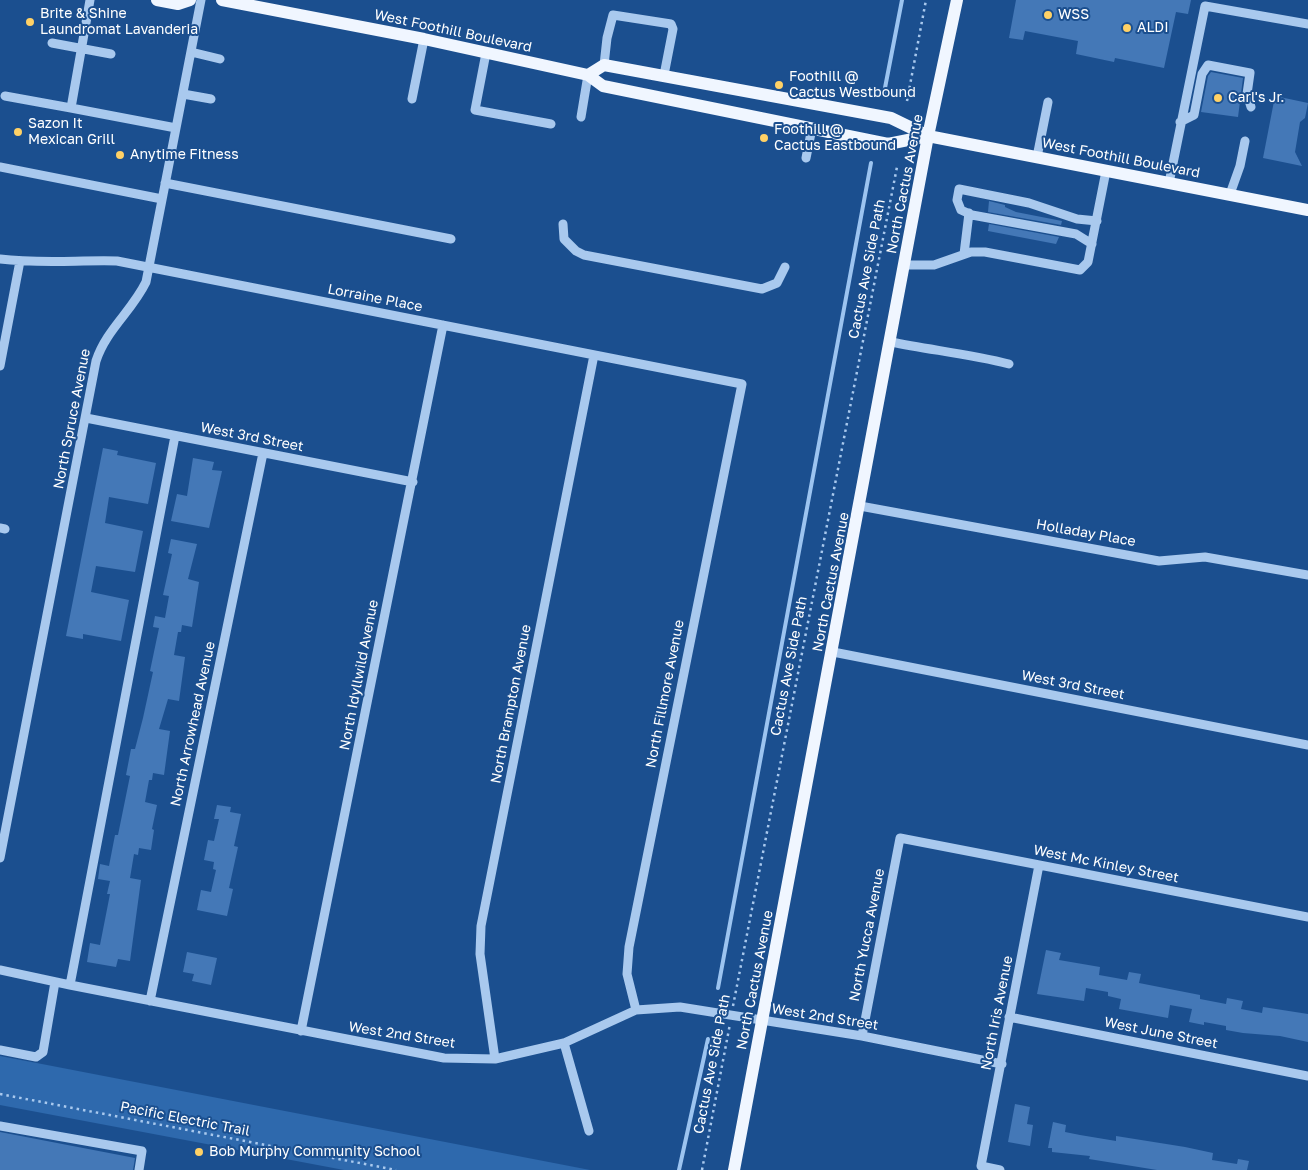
<!DOCTYPE html>
<style>
body{margin:0}
canvas{display:block;background:#1b4f8f}
</style>
<canvas width="1308" height="1170"></canvas>
<script>
const c = document.querySelector('canvas').getContext('2d');
c.lineJoin = 'round';
function paint(path, color) { c.fillStyle = color; c.fill(path, 'evenodd'); }
function trace(path, color, width, dash) { c.strokeStyle = color; c.lineWidth = width; c.lineCap = dash ? 'butt' : 'round'; c.setLineDash(dash || []); c.stroke(path); }
function drawText(font, color, halo, rows, align = 'center') {
  c.font = font + ' "Golos Text",sans-serif'; c.lineWidth = 4; c.setLineDash([]); c.textBaseline = 'middle'; c.strokeStyle = halo; c.fillStyle = color; for (const [text, x, y, turn = 0] of rows) {
    c.save(); c.translate(x, y); c.rotate((+turn || 0) * Math.PI / 180); c.textAlign = isNaN(turn) ? turn : align; if (halo) c.strokeText(text, 0, 0); c.fillText(text, 0, 0); c.restore();
  }
}
const green = new Path2D(`
 M0,1056L47,1065L590,1170H344L0,1105Z`);
const stream = new Path2D(`
 M884,93L902,0
 M718,988L871,163
 M679,1170L708,1039`);
const building = new Path2D(`
 M1016,0H1191L1188,14L1176,12L1164,68L1115,58L1114,62L1076,54L1078,41L1025,31L1023,40L1009,38Z
 M1211,72L1243,78L1238,117L1201,112L1208,76Z
 M1275,96L1308,103L1305,118L1300,122L1295,152L1302,166L1263,158Z
 M989,201L1005,205V207L1016,212L1062,221L1061,225L988,212Z
 M989,224L1059,237L1056,244L988,231Z
 M103,448L118,451L117,455L156,463L148,504L109,497L105,523L143,531L135,572L96,566L91,592L129,600L121,641L83,634V639L66,636Z
 M193,458L214,462L212,470L222,471L209,528L171,521L177,494L187,496Z
 M171,539L197,544L188,579L199,582L192,627L182,625L181,632H178L174,655L185,657L179,701L168,699L159,729L170,731L164,775L153,773L152,780H149L145,802L157,805L152,829L154,830L151,850L139,848L138,855L134,854L130,878L141,880L130,961L118,959L116,967L87,962L90,943L100,945L110,894H107L110,881L98,879L100,864L109,866L115,835H118L130,776L126,775L131,749H135L143,718L153,672L150,671L159,628L153,627L155,616L165,618L169,596L163,595L172,554L168,553Z
 M217,805L231,807L230,812L241,814L234,846L238,847L229,888L233,889L227,916L197,910L201,890L211,892L216,870L213,869L214,862L204,860L208,840L214,841L219,819H214Z
 M1046,950L1061,953L1059,960L1100,967L1099,975L1127,980L1129,972L1141,974L1139,983L1200,995V999L1226,1004L1227,998L1243,1001L1241,1009L1262,1013L1263,1007L1308,1014V1042L1280,1036L1243,1033L1226,1030V1026L1204,1022V1025L1189,1022L1192,1009L1170,1005L1168,1018L1119,1009L1121,999L1108,996V992L1086,988L1084,1001L1037,994Z
 M187,952L217,958L211,985L192,981L194,974L183,972Z
 M1015,1104L1030,1107L1027,1124L1033,1125L1030,1146L1008,1142Z
 M1053,1122L1066,1125L1065,1132L1080,1135L1116,1141V1136L1185,1147L1213,1153L1212,1160L1237,1164L1238,1159L1249,1161L1247,1170H1157L1089,1159L1090,1156L1052,1152V1148H1048Z
 M0,1132L135,1158L133,1170H0Z`);
const path = new Path2D(`
 M907,101L926,0
 M733,1006L897,167
 M0,1094L396,1170
 M702,1170L730,1024`);
const minor = new Path2D(`
 M90,0L71,108L176,128
 M52,43L111,54
 M191,52L220,59
 M486,53L475,110L551,124
 M604,65L607,38L613,15L671,24L673,29L664,75
 M183,94L211,99
 M5,96L71,108
 M412,99L424,39
 M581,117L588,75
 M1180,122L1194,115L1202,74L1208,65L1250,73L1247,94L1251,107
 M1037,157L1048,102
 M806,158L812,128
 M0,167L162,199
 M165,183L451,239
 M1169,183L1205,6L1308,24
 M1230,194L1240,166L1245,141
 M563,224L564,239L576,251L584,255L762,289L777,283L785,267
 M1092,244L1076,234L972,215L961,210L957,200L959,189L1029,203L1077,219L1097,221
 M964,254L969,213
 M0,259C39,264 78,260 117,261L742,384L629,947L627,974L636,1010
 M905,265H934L971,252H985L1080,270L1088,262L1106,171
 M891,342C930,350 970,354 1009,364
 M0,366L20,261
 M86,418L413,482
 M860,506L1159,561L1205,557L1308,575
 M0,528L5,529
 M833,652L1308,745
 M0,858L96,361C106,330 132,311 146,282L201,0
 M0,970L70,985L444,1058L495,1059L564,1043L636,1010L680,1007L862,1036L1002,1064
 M70,985L175,436
 M150,1001L263,453
 M1009,1017L1308,1076
 M301,1031L443,325
 M862,1036L900,838L1308,917
 M564,1043L589,1131
 M0,1050L36,1057L43,1052L55,982
 M495,1059L480,954L481,926L594,355
 M0,1126L142,1151L139,1170
 M1000,1170L981,1166L1039,865`);
const major = new Path2D(`
 M157,0L178,4L190,0
 M222,0L424,39L588,75L603,86L888,144L928,136
 M588,75L604,65L891,118L928,136L1308,210
 M734,1170L928,136L957,0`);
const markers = [
 [1048,15,5,"#ffd166"],
 [30,22,5,"#ffd166"],
 [1127,28,5,"#ffd166"],
 [779,85,5,"#ffd166"],
 [1218,98,5,"#ffd166"],
 [18,132,5,"#ffd166"],
 [764,138,5,"#ffd166"],
 [120,155,5,"#ffd166"],
 [199,1152,5,"#ffd166"]
];
const poiNames = [
 ["Brite & Shine",40,14],
 ["Laundromat Lavanderia",40,30],
 ["WSS",1058,15],
 ["ALDI",1137,28],
 ["Foothill @",789,77],
 ["Cactus Westbound",789,93],
 ["Carl's Jr.",1228,98],
 ["Sazon It",28,124],
 ["Mexican Grill",28,140],
 ["Foothill @",774,130],
 ["Cactus Eastbound",774,146],
 ["Anytime Fitness",130,155],
 ["Bob Murphy Community School",209,1152]
];
const streetNames = [
 ["West Foothill Boulevard",453,31,12],
 ["West Foothill Boulevard",1121,158,11],
 ["North Cactus Avenue",905,184,-79],
 ["Cactus Ave Side Path",867,269,-79],
 ["Lorraine Place",375,298,11],
 ["North Spruce Avenue",72,419,-79],
 ["West 3rd Street",252,437,11],
 ["Holladay Place",1086,533,10],
 ["North Cactus Avenue",831,582,-79],
 ["Cactus Ave Side Path",789,666,-79],
 ["North Idyllwild Avenue",359,675,-79],
 ["West 3rd Street",1073,685,11],
 ["North Fillmore Avenue",665,694,-79],
 ["North Brampton Avenue",511,704,-79],
 ["North Arrowhead Avenue",193,724,-78],
 ["West Mc Kinley Street",1106,864,11],
 ["North Yucca Avenue",867,935,-79],
 ["North Cactus Avenue",755,980,-79],
 ["North Iris Avenue",997,1013,-79],
 ["West 2nd Street",825,1017,9],
 ["West June Street",1161,1033,11],
 ["West 2nd Street",402,1035,9],
 ["Cactus Ave Side Path",712,1064,-79],
 ["Pacific Electric Trail",185,1119,11]
];
paint(green, '#2e69ad');
trace(stream, '#9cc4f0', 4);
paint(building, '#4478b7');
trace(path, '#a9c9ee', 2.5, [2.5, 4]);
trace(minor, '#a9c9ee', 9);
trace(major, '#f0f6ff', 12);
for (const [x, y, r, color] of markers) { const dot = new Path2D(); dot.arc(x, y, r, 0, 2 * Math.PI); c.fillStyle = color; c.fill(dot); trace(dot, '#1b4f8f', 2); }
drawText('14px', '#fff', '#1b4f8f', poiNames, 'left');
drawText('14px', '#fff', '#1b4f8f', streetNames);
</script>
